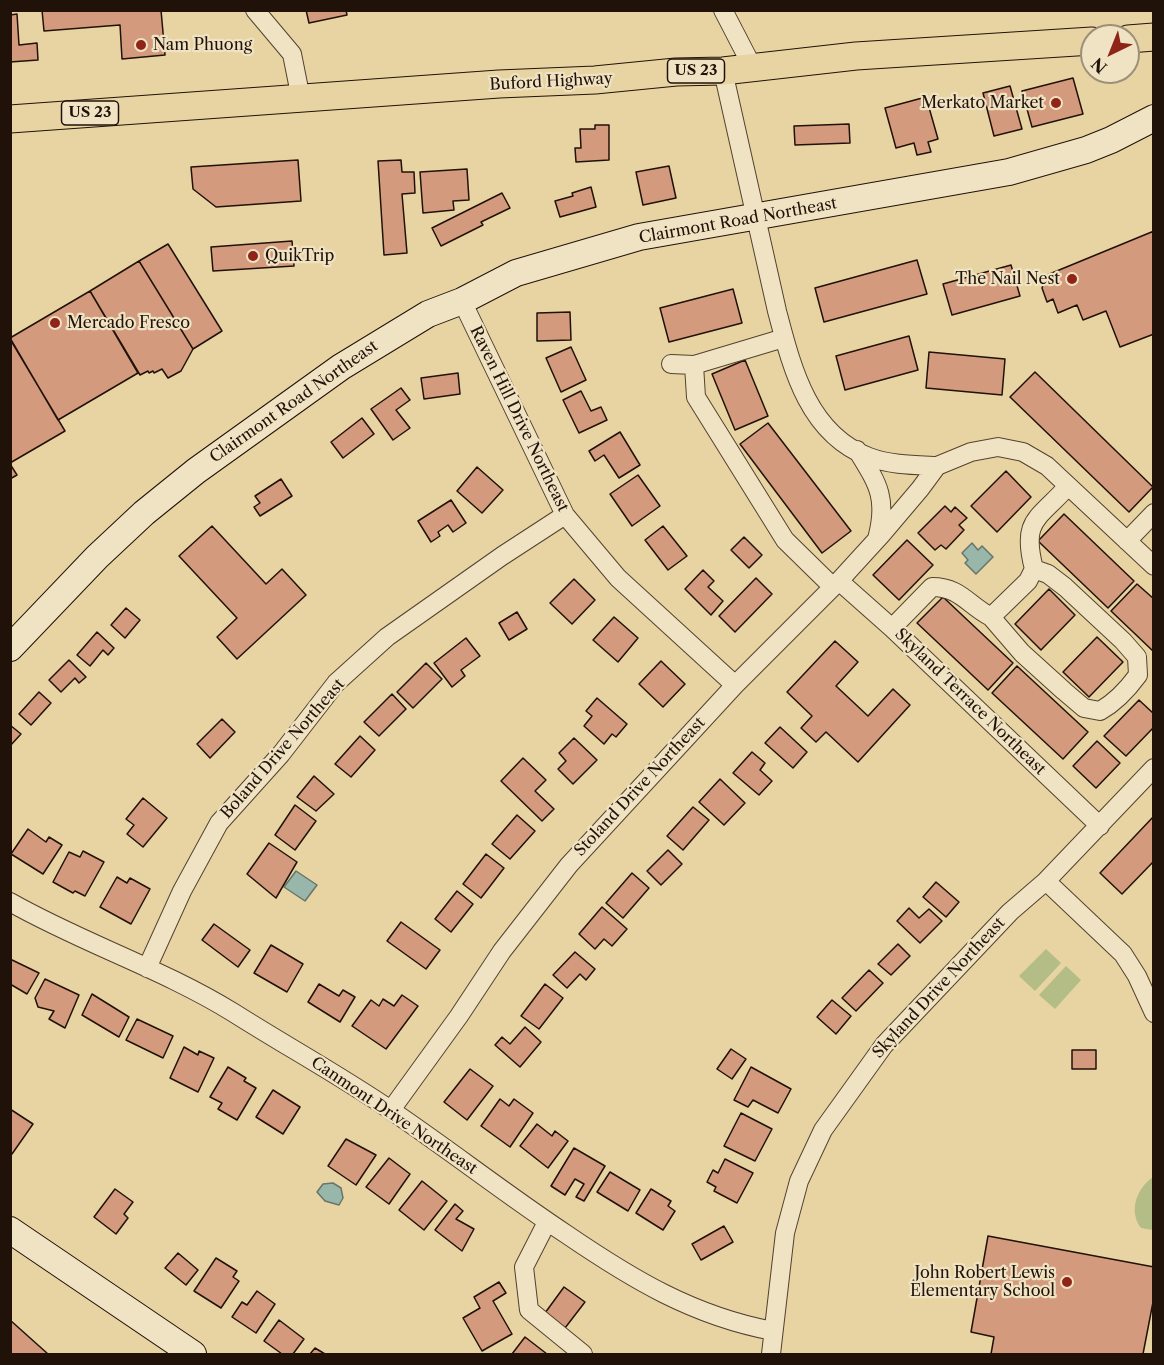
<!DOCTYPE html>
<style>
body{margin:0}
#map{position:relative;width:1164px;height:1365px;overflow:hidden;background:#e8d4a2;font-family:"Libre Caslon Text",serif}
canvas{display:block}
.frame{position:absolute;inset:0;border:12px solid #211209;pointer-events:none}
.north{position:absolute;left:1080px;top:24px;width:60px;height:60px;box-sizing:border-box;background:#f0e3c3;border:2px solid #9d8f79;border-radius:50%;rotate:223deg;font-size:16px;font-weight:700;line-height:24px;text-align:center;color:#211209}
.north::after{content:'';display:block;margin:auto;width:21px;height:27px;background:#8f2418;clip-path:polygon(50% 0,100% 100%,50% 72%,0 100%)}
</style>
<div id="map">
<canvas width="1164" height="1365"></canvas>
<div class="frame"></div>
<div class="north">N</div>
</div>
<script>
const c = document.querySelector('canvas').getContext('2d');
c.lineJoin = 'round';
function paint(path, color) { c.fillStyle = color; c.fill(path, 'evenodd'); }
function trace(path, color, width, dash) { c.strokeStyle = color; c.lineWidth = width; c.lineCap = dash ? 'butt' : 'round'; c.setLineDash(dash || []); c.stroke(path); }
function drawText(font, color, halo, rows, align = 'center') {
  c.font = font + ' "Libre Caslon Text",serif'; c.lineWidth = 4.5; c.setLineDash([]); c.textBaseline = 'middle'; c.strokeStyle = halo; c.fillStyle = color; for (const [text, x, y, turn = 0] of rows) {
    c.save(); c.translate(x, y); c.rotate((+turn || 0) * Math.PI / 180); c.textAlign = isNaN(turn) ? turn : align; if (halo) c.strokeText(text, 0, 0); c.fillText(text, 0, 0); c.restore();
  }
}
const green = new Path2D(`
 M1046,949L1061,963L1035,991L1019,976Z
 M1066,966L1081,980L1055,1009L1039,995Z
 M1153,1177H1154L1153,1230L1141,1228C1128,1211 1137,1188 1153,1177Z`);
const water = new Path2D(`
 M972,543L978,550L982,546L993,557L976,574L965,563L968,560L962,553Z
 M296,871L317,885L305,901L284,887Z
 M333,1183L341,1188L343,1198L339,1205L325,1201L317,1192L323,1184Z`);
const building = new Path2D(`
 M42,10H161L165,55L122,59L120,25L44,31Z
 M306,10H346L347,15L309,23Z
 M17,14L19,45L37,43L38,60L10,62V15Z
 M1073,78L1083,114L1032,127L1022,91Z
 M1010,86L1022,129L994,136L983,93Z
 M926,97L938,139L928,142L931,152L917,155L914,143L896,148L885,108Z
 M849,124L850,143L795,145L794,126Z
 M595,125H609V160L576,162L575,148H581L580,129H595Z
 M298,160L301,201L216,207L193,189L191,167Z
 M401,160L402,172H414L415,193L402,194L407,253L384,255L378,161Z
 M669,166L676,198L643,205L636,172Z
 M467,169L469,200L453,201L454,210L423,213L420,172Z
 M591,187L596,207L560,217L555,201L573,196L572,193Z
 M502,193L510,208L481,222L483,225L441,246L432,228Z
 M1154,231V334L1120,347L1106,311L1083,320L1077,305L1058,313L1053,299L1047,302L1042,288L1047,275Z
 M292,241L294,266L213,271L211,247Z
 M168,244L222,331L193,349L139,261Z
 M917,260L927,294L824,322L815,288Z
 M139,261L193,349L181,371L168,378L162,369L154,373L153,371L149,373L148,371L140,375L90,291Z
 M1011,265L1020,296L952,315L943,284Z
 M733,289L742,323L669,342L660,308Z
 M90,291L138,373L58,420L10,338Z
 M570,312L571,340L537,341V313Z
 M909,336L918,370L845,390L836,356Z
 M10,339L65,431L10,463Z
 M571,347L586,380L561,392L546,358Z
 M929,352L1005,359L1002,395L926,388Z
 M745,360L768,416L735,430L712,374Z
 M1035,372L1153,487L1129,512L1010,397Z
 M458,373L460,394L424,399L421,378Z
 M401,388L410,400L396,410L410,428L393,440L371,409Z
 M581,391L591,411L601,407L607,420L579,433L563,400Z
 M362,418L374,434L343,458L331,442Z
 M768,423L851,531L822,553L740,444Z
 M620,432L640,465L619,478L604,455L595,461L589,451Z
 M10,464L17,475L10,479Z
 M477,467L503,490L482,513L457,491Z
 M1006,471L1031,497L997,532L971,506Z
 M638,475L660,506L632,526L610,494Z
 M281,479L292,496L260,516L254,507L260,503L255,496Z
 M451,500L466,523L453,532L448,525L438,532L440,536L431,542L418,521Z
 M945,506L951,512L955,507L967,518L959,525L964,530L946,549L941,545L935,550L918,533Z
 M1064,514L1134,581L1108,608L1038,541Z
 M212,526L266,584L282,569L306,595L237,659L217,637L237,618L179,556Z
 M663,526L687,556L668,570L645,540Z
 M744,537L762,555L749,568L731,550Z
 M907,540L933,565L899,600L873,575Z
 M703,570L714,581L708,587L723,601L711,615L685,589Z
 M756,578L772,594L735,632L719,616Z
 M574,579L595,600L572,624L550,603Z
 M1137,584L1154,599V652L1111,611Z
 M1049,589L1075,615L1041,650L1015,624Z
 M943,597L1013,663L988,690L917,623Z
 M126,608L140,620L125,638L111,625Z
 M517,612L527,629L509,640L499,623Z
 M614,617L638,638L618,662L593,640Z
 M97,632L114,648L108,655L103,650L90,666L77,655Z
 M1097,637L1123,662L1089,697L1063,672Z
 M466,638L480,656L461,670L465,676L452,687L434,663Z
 M835,641L858,662L836,686L868,716L893,689L910,705L858,762L826,732L816,742L801,728L812,716L787,692Z
 M69,660L86,677L79,683L75,678L61,692L49,680Z
 M661,661L685,684L663,707L639,684Z
 M426,663L442,679L413,708L397,692Z
 M1017,666L1088,732L1063,759L992,693Z
 M39,692L51,703L31,725L19,714Z
 M392,694L406,709L379,736L364,722Z
 M597,698L627,724L616,737L612,734L604,744L584,726L592,716L586,711Z
 M1139,700L1154,714V727L1126,756L1104,736Z
 M222,719L235,732L210,758L197,744Z
 M10,725L21,734L10,746Z
 M780,727L807,752L793,768L765,743Z
 M360,736L375,750L351,777L335,764Z
 M574,738L597,760L573,784L558,769L566,761L559,753Z
 M1097,741L1120,763L1096,788L1073,766Z
 M752,752L765,763L760,770L772,781L759,795L733,773Z
 M523,758L546,780L535,791L554,809L542,821L501,781Z
 M314,776L334,794L316,811L297,797Z
 M720,779L745,803L724,825L699,802Z
 M143,798L167,818L143,847L127,834L134,825L126,819Z
 M295,805L316,821L295,850L275,835Z
 M693,807L709,820L683,850L667,836Z
 M517,815L535,831L510,859L492,844Z
 M1154,816V861L1122,894L1100,873Z
 M28,829L46,842L49,837L62,845L43,874L11,854Z
 M269,843L297,862L276,898L247,874Z
 M668,850L682,864L661,885L647,871Z
 M83,851L104,862L85,896L75,891L73,893L53,882L69,852L80,857Z
 M486,854L504,868L481,898L463,884Z
 M632,873L649,888L623,918L606,903Z
 M117,877L127,883L130,878L150,889L131,924L100,907Z
 M936,882L959,902L946,917L923,897Z
 M457,891L473,904L451,932L435,919Z
 M602,907L627,929L612,946L604,939L595,949L579,934Z
 M909,908L919,918L929,909L942,921L920,943L897,921Z
 M401,922L440,950L426,969L387,941Z
 M214,924L250,950L238,967L202,940Z
 M898,944L910,956L891,975L878,964Z
 M271,945L303,964L287,992L254,973Z
 M575,952L595,969L586,980L580,974L567,988L553,975Z
 M10,959L39,973L27,994L10,984Z
 M869,970L883,983L856,1011L842,998Z
 M45,979L79,995L65,1028L49,1019L54,1011L38,1007L35,998Z
 M319,984L339,996L343,990L355,997L340,1022L308,1002Z
 M545,984L563,998L539,1029L521,1016Z
 M92,994L129,1017L119,1037L82,1015Z
 M402,995L418,1006L386,1049L352,1026L371,1000L379,1006L383,999L394,1006Z
 M832,1000L851,1016L836,1034L817,1017Z
 M137,1019L173,1036L163,1058L126,1040Z
 M525,1027L541,1042L520,1067L495,1045L502,1037L510,1044Z
 M184,1047L198,1055L199,1051L214,1058L198,1092L170,1078Z
 M731,1049L746,1059L732,1079L717,1069Z
 M1072,1050H1096V1069H1072Z
 M228,1067L246,1078L244,1081L256,1088L237,1120L218,1109L222,1103L210,1097Z
 M751,1067L791,1089L778,1113L753,1100L748,1107L734,1100Z
 M470,1069L493,1086L467,1120L444,1102Z
 M273,1090L300,1107L283,1134L256,1117Z
 M500,1099L509,1106L514,1099L533,1113L510,1147L481,1126Z
 M10,1109L33,1124L12,1154L10,1153Z
 M741,1113L772,1129L755,1161L724,1146Z
 M537,1124L552,1136L555,1131L568,1141L548,1168L520,1146Z
 M346,1139L376,1155L356,1185L328,1166Z
 M574,1148L605,1166L584,1201L576,1197L584,1184L575,1179L565,1195L551,1186Z
 M389,1158L410,1174L389,1204L366,1187Z
 M725,1159L753,1173L737,1203L714,1191L716,1187L707,1182L713,1170L718,1173Z
 M610,1172L640,1190L628,1211L597,1192Z
 M422,1181L447,1201L424,1230L399,1210Z
 M115,1189L133,1202L124,1214L128,1218L116,1234L94,1217Z
 M651,1189L671,1201L668,1206L675,1211L663,1230L636,1213Z
 M455,1204L463,1211L456,1219L474,1229L462,1251L435,1230Z
 M724,1226L733,1242L701,1260L692,1244Z
 M988,1236L1154,1267V1297L1143,1354H991L994,1337L971,1332Z
 M178,1253L198,1270L186,1285L165,1268Z
 M216,1258L237,1271L233,1277L239,1281L221,1308L194,1291Z
 M499,1282L506,1293L493,1301L512,1334L482,1351L463,1318L480,1308L474,1297Z
 M564,1287L585,1302L565,1328L545,1313Z
 M257,1291L275,1304L256,1333L232,1317L242,1302L247,1305Z
 M10,1320L48,1354H10Z
 M279,1320L304,1339L293,1354H282L264,1341Z
 M525,1337L547,1354H512Z
 M315,1348L325,1354H310Z`);
const street = new Path2D(`
 M255,10L292,54L301,99
 M723,10L753,68
 M723,71L777,311C792,368 808,434 869,457C890,465 914,465 937,466
 M462,301L565,515L618,578L735,685
 M784,338L694,365L696,397L785,540L833,587
 M671,364L694,365
 M857,450C878,484 888,498 877,539
 M1127,541L1154,513
 M839,581L892,628L1100,826
 M991,617L1022,653L1064,691L1084,708L1100,711C1116,702 1127,690 1138,675L1137,657L1123,641L1065,587L1048,574L1034,569
 M892,628L932,587C960,587 968,605 991,617L1028,581L1034,569C1021,519 1038,520 1068,486
 M1046,881L1123,954L1137,976L1154,1013
 M10,902C82,943 163,969 234,1013C286,1046 341,1076 392,1111C451,1151 507,1195 566,1234C632,1279 693,1316 773,1331
 M147,968L182,891L219,823L281,754L336,683L387,637L502,556L565,515
 M391,1110L459,1016L502,951L569,865L735,685L839,581L881,535L920,489L937,466L971,452L998,447L1023,452L1047,466L1154,566
 M547,1222L524,1267L529,1310L583,1354
 M771,1354L785,1233L799,1181L823,1130L884,1045L1010,912L1046,881L1154,768`);
const secondary = new Path2D(`
 M10,648L97,557L144,513L196,471L341,367L428,314L462,301L516,273L639,237L1009,172L1086,150L1111,140L1154,118
 M10,1230L193,1354`);
const primary = new Path2D(`
 M1128,39L1154,37
 M10,119L499,84L595,80L676,72L723,71L856,56L1092,41`);
const markers = [
 [141,45,6,"#8f2418"],
 [1056,103,6,"#8f2418"],
 [253,256,6,"#8f2418"],
 [1072,279,6,"#8f2418"],
 [55,323,6,"#8f2418"],
 [1067,1282,6,"#8f2418"]
];
const shields = [
 [696,71,57],
 [90,113,57]
];
const shieldNames = [
 ["US 23",696,71],
 ["US 23",90,113]
];
const poiNames = [
 ["Nam Phuong",153,45],
 ["Merkato Market",1044,103,"right"],
 ["QuikTrip",265,256],
 ["The Nail Nest",1060,279,"right"],
 ["Mercado Fresco",67,323],
 ["John Robert Lewis",1055,1273,"right"],
 ["Elementary School",1055,1291,"right"]
];
const streetNames = [
 ["Buford Highway",551,82,-3],
 ["Clairmont Road Northeast",738,221,-10],
 ["Clairmont Road Northeast",294,402,-35],
 ["Raven Hill Drive Northeast",519,419,64],
 ["Skyland Terrace Northeast",970,702,44],
 ["Boland Drive Northeast",283,749,-49],
 ["Stoland Drive Northeast",640,787,-47],
 ["Skyland Drive Northeast",939,988,-47],
 ["Canmont Drive Northeast",394,1116,34]
];
paint(green, '#b4bd86');
paint(water, '#98b7aa');
trace(water, '#68756a', 1.5);
paint(building, '#d39a7d');
trace(building, '#211209', 1.5);
trace(street, '#53422f', 20);
trace(secondary, '#211209', 28);
trace(primary, '#211209', 29);
trace(street, '#f0e3c3', 18);
trace(secondary, '#f0e3c3', 26);
trace(primary, '#e8d4a2', 27);
for (const [x, y, r, color] of markers) { const dot = new Path2D(); dot.arc(x, y, r, 0, 2 * Math.PI); c.fillStyle = color; c.fill(dot); trace(dot, '#f0e3c3', 2); }
for (const [x, y, w] of shields) { const box = new Path2D(); box.roundRect(x - w / 2, y - 12, w, 24, 4.5); c.fillStyle = '#f0e3c3'; c.fill(box); trace(box, '#211209', 1.5); }
drawText('bold 15px', '#211209', null, shieldNames);
drawText('16px', '#211209', '#f0e3c3', poiNames, 'left');
drawText('16px', '#211209', '#f0e3c3', streetNames);
</script>
